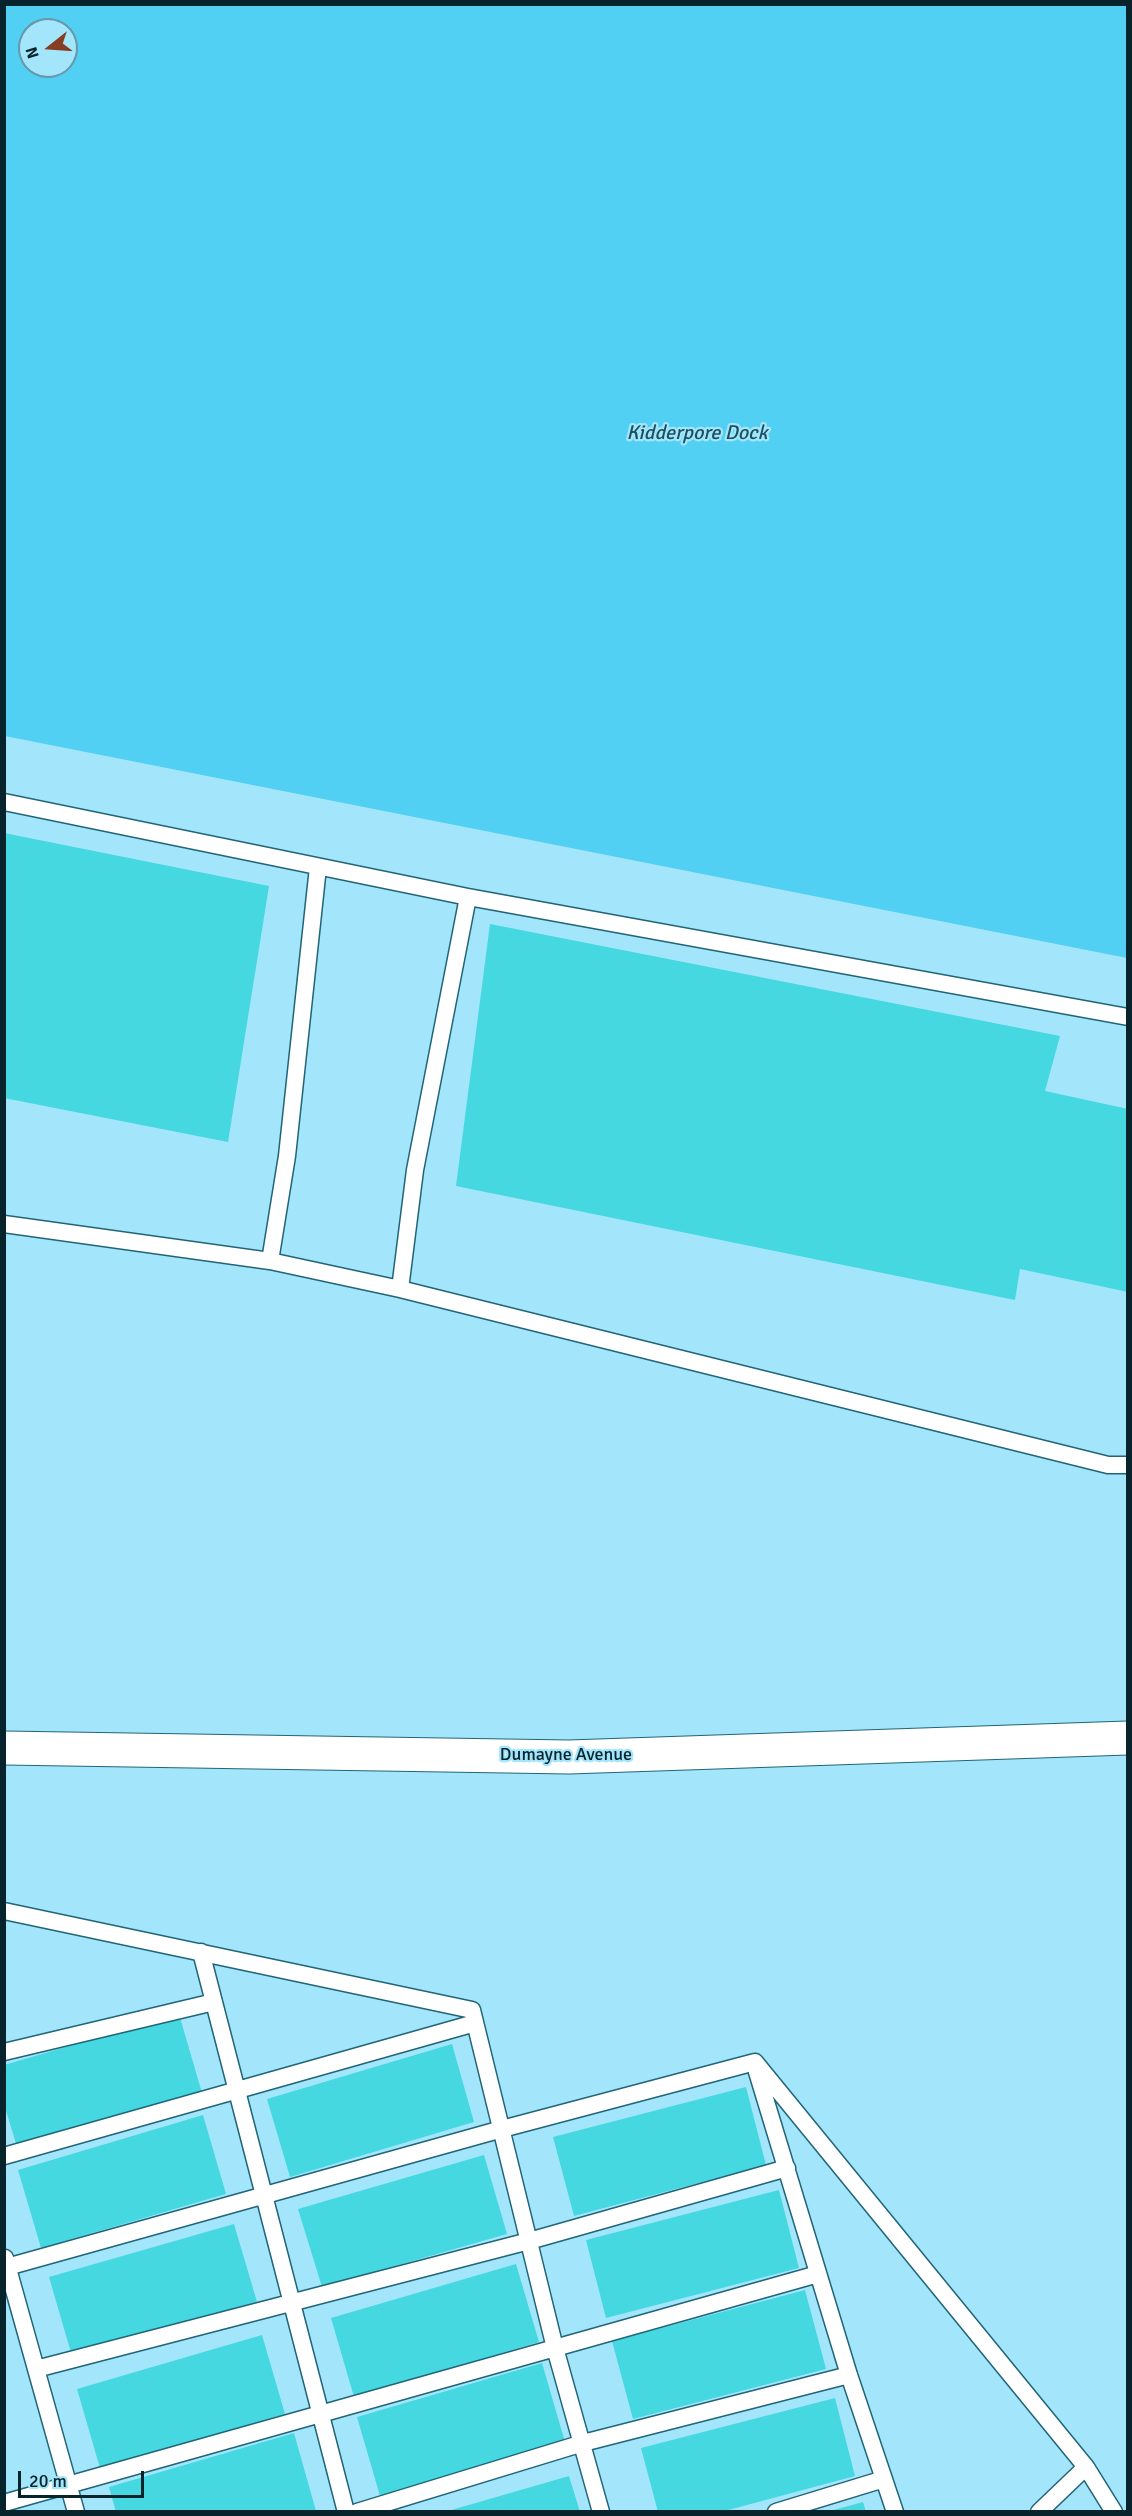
<!DOCTYPE html>
<style>
body{margin:0}
#map{position:relative;width:1132px;height:2516px;overflow:hidden;background:#a3e5fb;font-family:Signika,sans-serif}
canvas{display:block}
.frame{position:absolute;inset:0;border:6px solid #07232b;pointer-events:none}
.north{position:absolute;left:18px;top:18px;width:60px;height:60px;box-sizing:border-box;background:#a3e5fb;border:2px solid #6597a8;border-radius:50%;rotate:253deg;font-size:16px;font-weight:700;line-height:24px;text-align:center;color:#07232b}
.north::after{content:'';display:block;margin:auto;width:21px;height:27px;background:#863d22;clip-path:polygon(50% 0,100% 100%,50% 72%,0 100%)}
.scale{position:absolute;left:18px;top:2471px;width:126px;height:27px;box-sizing:border-box;border:3px solid #07232b;border-top:0;padding-left:8px;font-size:18px;line-height:21px;white-space:nowrap;color:#07232b;-webkit-text-stroke:4px #a3e5fb;paint-order:stroke}
</style>
<div id="map">
<canvas width="1132" height="2516"></canvas>
<div class="frame"></div>
<div class="north">N</div>
<div class="scale">20 m</div>
</div>
<script>
const c = document.querySelector('canvas').getContext('2d');
c.lineJoin = 'round';
function paint(path, color) { c.fillStyle = color; c.fill(path, 'evenodd'); }
function trace(path, color, width, dash) { c.strokeStyle = color; c.lineWidth = width; c.lineCap = dash ? 'butt' : 'round'; c.setLineDash(dash || []); c.stroke(path); }
function drawText(font, color, halo, rows, align = 'center') {
  c.font = font + ' Signika,sans-serif'; c.lineWidth = 4.5; c.setLineDash([]); c.textBaseline = 'middle'; c.strokeStyle = halo; c.fillStyle = color; for (const [text, x, y, turn = 0] of rows) {
    c.save(); c.translate(x, y); c.rotate((+turn || 0) * Math.PI / 180); c.textAlign = isNaN(turn) ? turn : align; if (halo) c.strokeText(text, 0, 0); c.fillText(text, 0, 0); c.restore();
  }
}
const water = new Path2D(`
 M4,5H1127V958L5,736ZM30,30H66V66H30Z`);
const building = new Path2D(`
 M4,833L269,886L228,1142L4,1098Z
 M490,924L1060,1036L1045,1091L1128,1109V1292L1020,1269L1015,1300L456,1186Z
 M179,2014L202,2093L17,2147L4,2104V2065Z
 M452,2044L474,2122L290,2177L267,2099Z
 M746,2087L766,2165L574,2216L553,2137Z
 M203,2115L226,2194L41,2248L18,2170Z
 M484,2155L507,2234L322,2287L298,2209Z
 M779,2190L799,2268L606,2318L586,2240Z
 M234,2224L257,2302L72,2356L49,2277Z
 M516,2264L539,2342L354,2397L331,2318Z
 M805,2290L826,2369L633,2419L612,2341Z
 M262,2335L285,2414L100,2468L77,2389Z
 M542,2363L565,2442L380,2496L357,2417Z
 M835,2398L855,2476L721,2512H658L641,2448Z
 M294,2433L316,2511L116,2512L109,2487Z
 M569,2476L580,2512H448V2511Z
 M863,2502L866,2512H830V2511Z`);
const service = new Path2D(`
 M4,802L468,897L1128,1017
 M4,1224L270,1261L400,1289L1108,1465H1128
 M270,1261L287,1156L318,867
 M400,1289L415,1170L468,897
 M4,1911L472,2010L555,2348L601,2512
 M201,1952L346,2512
 M4,2052L214,2002
 M755,2062L1086,2467L1114,2512
 M757,2072L849,2375L895,2512
 M4,2156L475,2023
 M5,2258L76,2512
 M7,2267L502,2129L755,2062
 M36,2369L529,2241L787,2168
 M4,2503L818,2274
 M357,2512L583,2443L849,2375
 M776,2512L884,2479
 M1039,2512L1086,2467`);
const minor = new Path2D(`
 M4,1748L569,1757L1128,1738`);
const streetNames = [
 ["Dumayne Avenue",566,1755]
];
const waterNames = [
 ["Kidderpore Dock",697,434]
];
paint(water, '#51d0f4');
paint(building, '#45d8e0');
trace(service, '#216578', 19);
trace(minor, '#216578', 35);
trace(service, '#fff', 16);
trace(minor, '#fff', 33);
drawText('18px', '#07232b', '#a3e5fb', streetNames);
drawText('italic 20px', '#1b505f', '#a3e5fb', waterNames);
</script>
